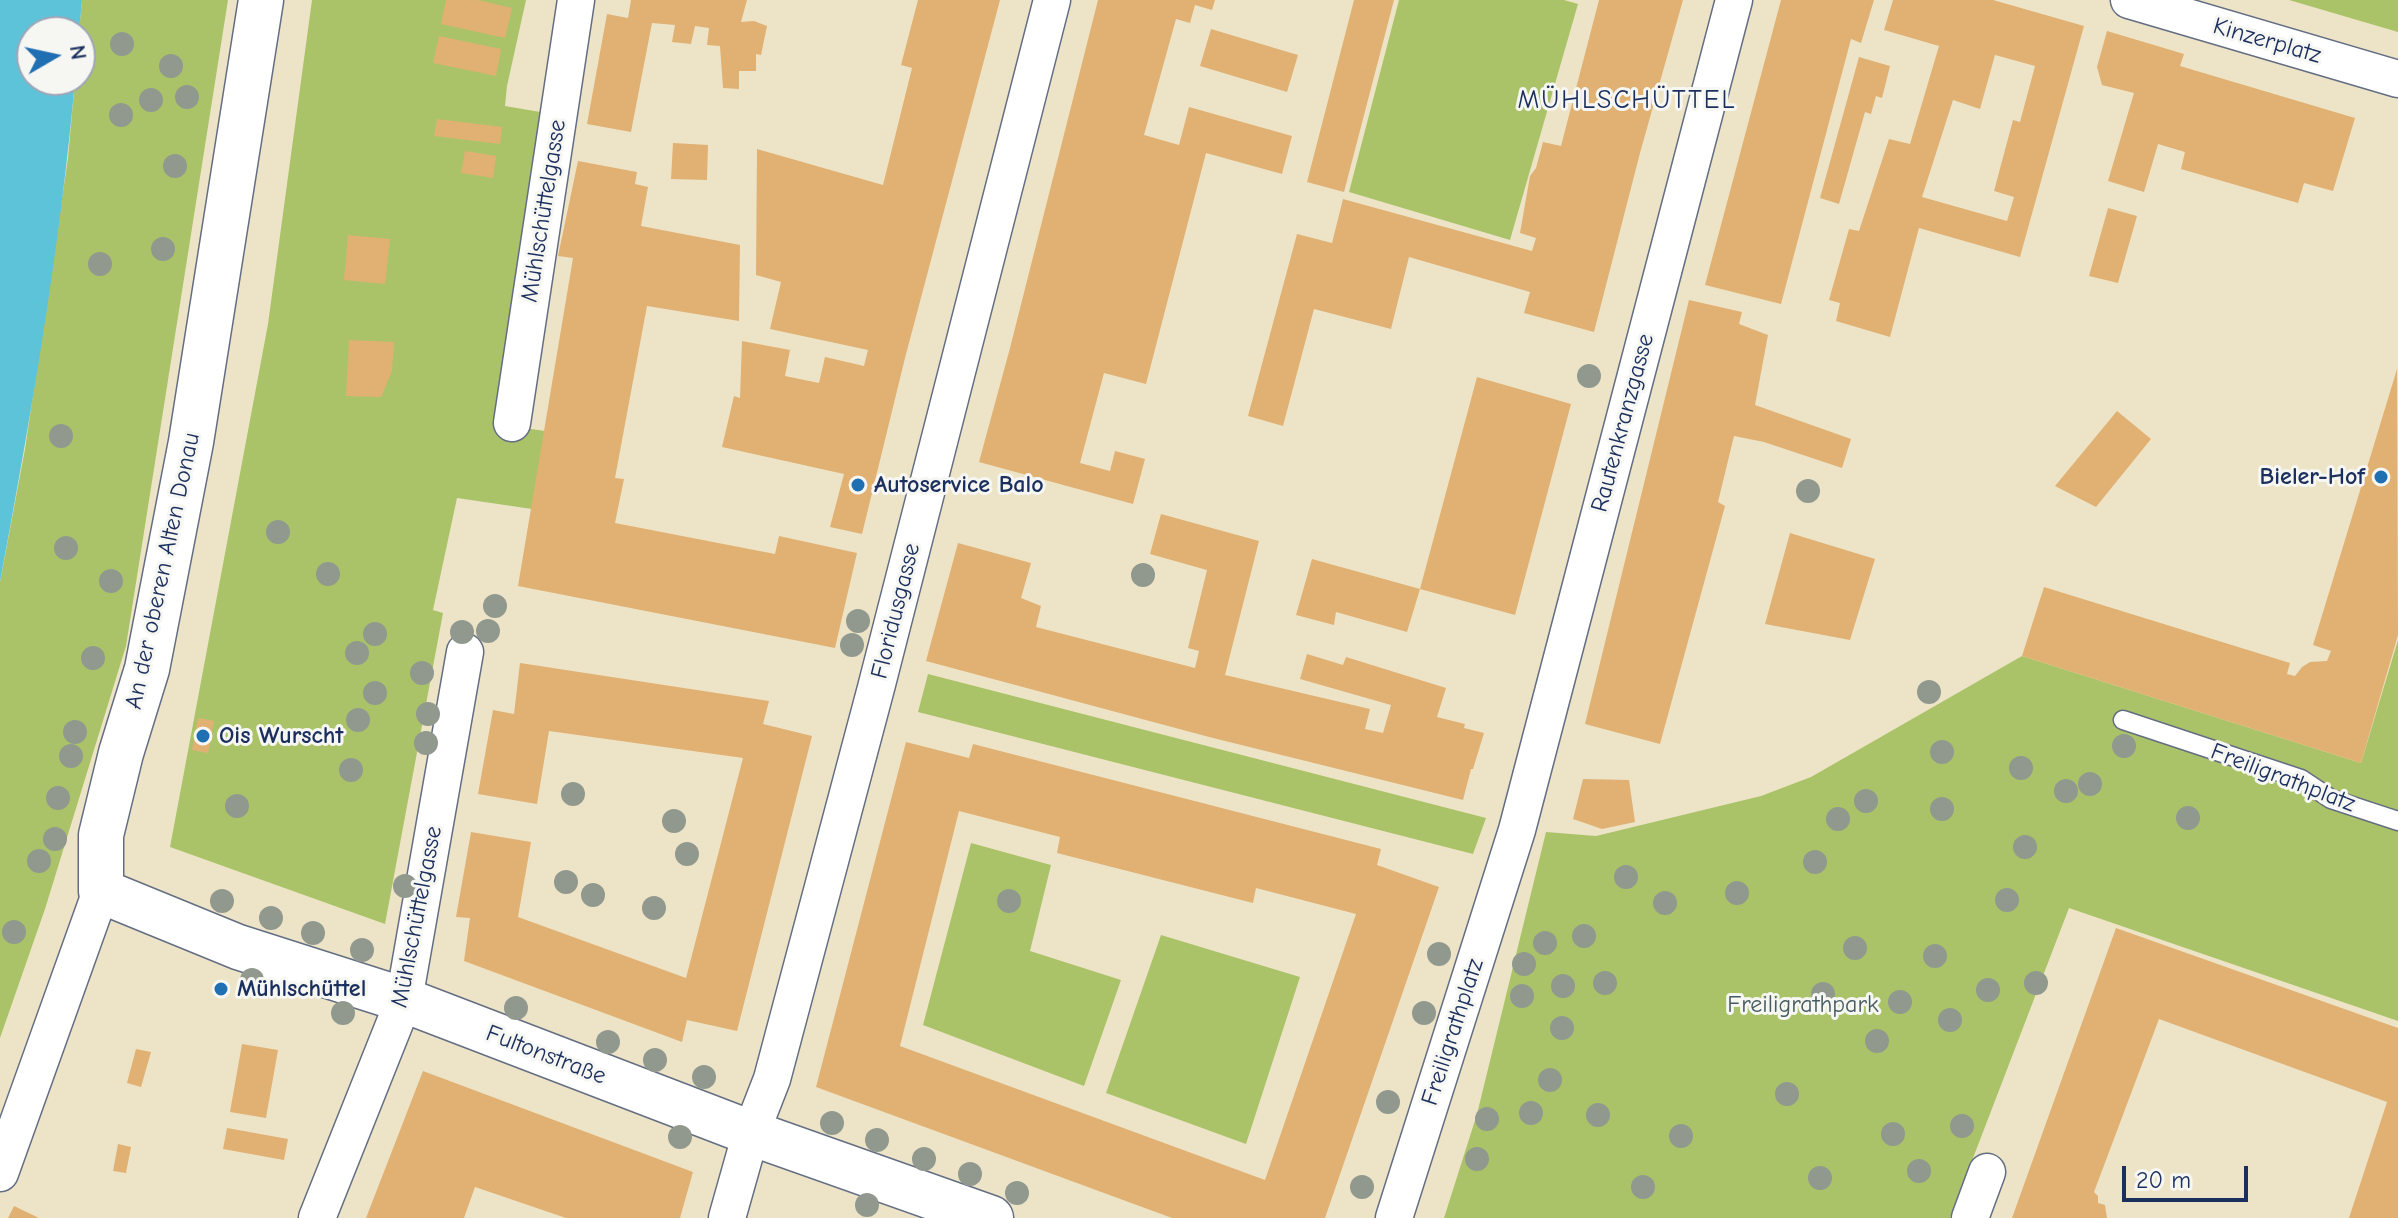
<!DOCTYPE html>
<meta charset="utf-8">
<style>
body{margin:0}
#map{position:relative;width:2398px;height:1218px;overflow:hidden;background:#ede4c7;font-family:"Comic Neue",sans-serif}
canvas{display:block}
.north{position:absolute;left:16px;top:16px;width:80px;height:80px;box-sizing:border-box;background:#f6f6f2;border:2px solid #9ea6b7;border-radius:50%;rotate:81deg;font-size:22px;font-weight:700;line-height:32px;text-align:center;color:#1b2f5e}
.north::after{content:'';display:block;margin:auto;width:28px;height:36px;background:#1f6fb2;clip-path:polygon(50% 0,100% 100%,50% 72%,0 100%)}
.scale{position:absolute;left:2122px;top:1166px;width:126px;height:36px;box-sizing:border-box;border:4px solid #1b2f5e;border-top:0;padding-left:10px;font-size:24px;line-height:28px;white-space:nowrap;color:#1b2f5e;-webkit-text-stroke:6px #f6f6f2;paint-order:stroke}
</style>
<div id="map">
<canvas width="2398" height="1218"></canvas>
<div class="north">N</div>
<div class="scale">20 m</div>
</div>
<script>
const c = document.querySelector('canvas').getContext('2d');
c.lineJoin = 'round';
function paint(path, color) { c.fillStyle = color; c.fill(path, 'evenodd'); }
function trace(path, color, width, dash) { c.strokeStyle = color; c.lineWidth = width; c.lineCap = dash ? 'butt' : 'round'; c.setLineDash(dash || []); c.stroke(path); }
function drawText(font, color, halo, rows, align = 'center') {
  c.font = font + ' "Comic Neue",sans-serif'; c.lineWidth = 6; c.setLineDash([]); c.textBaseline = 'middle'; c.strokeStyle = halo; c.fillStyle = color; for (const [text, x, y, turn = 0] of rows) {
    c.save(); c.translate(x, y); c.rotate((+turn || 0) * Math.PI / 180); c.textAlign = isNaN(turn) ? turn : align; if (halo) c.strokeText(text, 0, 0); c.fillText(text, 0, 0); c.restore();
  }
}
const green = new Path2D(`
 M82,0H228L126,646L45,909L0,1038V582L25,449L68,158L75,80H80L79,32Z
 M312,0H526L507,86L505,106L546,113L504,425L545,431L532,509L457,498L433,610L443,613L385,924L170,847L268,324Z
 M1399,0H1564L1578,4L1510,240L1349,192Z
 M2289,0H2398V32Z
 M2398,640V1021L2069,908L1950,1218H1444L1477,1114L1546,832L1596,836L1761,796L1811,777L2022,656L2361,763Z
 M928,674L1486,818L1473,854L918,712Z
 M971,843L1051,865L1030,951L1121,980L1084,1086L923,1025Z
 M1161,935L1300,977L1246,1144L1106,1093Z`);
const water = new Path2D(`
 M0,0H82L79,32H32V80H75C60,248 31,416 0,582Z`);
const building = new Path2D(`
 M446,0H478L512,8L505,38L441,24Z
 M631,0H747L741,22L754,21L767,26L761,55L756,54V71H739V89L723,88L720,46L707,45L709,28L695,26L691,44L672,42L675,25L652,23L631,132L587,124L607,14L628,18Z
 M918,0H1000L905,358L862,534L830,527L844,474L722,447L734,396L740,398L742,341L790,350L785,376L819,383L825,357L864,366L868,350L770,329L781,282L756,275L757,149L883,185L912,68L901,65Z
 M1098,0H1215L1212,10L1195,5L1190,23L1176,19L1144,135L1179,145L1189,107L1292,136L1282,174L1206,153L1146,384L1104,373L1080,463L1110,471L1115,451L1145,459L1133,504L979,462L1010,348Z
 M1354,0H1394L1344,192L1307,182Z
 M1599,0H1683L1640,153L1594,332L1524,313L1530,292L1409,257L1391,329L1314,309L1283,426L1248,416L1297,234L1332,243L1343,199L1532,251L1536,238L1520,233L1530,176L1536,168L1543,142L1561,146Z
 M1781,0H1874L1861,43L1851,39L1781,304L1705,285Z
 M1893,0H1993L2084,26L2020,257L1919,228L1890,337L1836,321L1840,303L1829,300L1849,229L1859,231L1889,139L1910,144L1939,46L1884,30ZM1995,55L2035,66L2020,122L2013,120L1994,191L2014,197L2007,221L1922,197L1953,100L1980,109Z
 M1211,29L1298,55L1287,92L1200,66Z
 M2107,31L2184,54L2180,66L2355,118L2333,191L2304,183L2298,203L2181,169L2185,152L2158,144L2144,192L2108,181L2134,93L2102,85L2097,67Z
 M439,36L501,49L496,76L433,63Z
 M1859,57L1890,66L1882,98L1876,96L1871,114L1865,112L1839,204L1820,198Z
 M437,119L502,127L500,144L434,136Z
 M673,143L708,145L707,180L671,179Z
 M465,151L496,156L493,178L461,173Z
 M578,161L637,172L635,184L648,187L641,226L740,245L739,321L647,306L615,478L624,479L615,523L775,554L779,536L857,553L835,648L518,586L573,258L558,256Z
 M2108,208L2137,216L2118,283L2089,276Z
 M348,235L390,239L385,284L344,280Z
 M1689,300L1742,312L1739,324L1768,335L1755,405L1851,439L1842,468L1764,442L1734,436L1718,502L1725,506L1660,744L1585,724Z
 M349,340L394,342L392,371L381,397L346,396Z
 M2397,369L2398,635L2361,763L2022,656L2044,587L2290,663L2287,674L2295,676L2302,667L2310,662L2327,661L2331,651L2313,645Z
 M1477,377L1571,404L1515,615L1420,589Z
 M2117,411L2151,439L2096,507L2055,486Z
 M1161,514L1259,541L1225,675L1370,709L1365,729L1383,733L1391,705L1300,679L1307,654L1343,665L1346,657L1446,688L1437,717L1465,724L1464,728L1484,733L1473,769H1471L1463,800L1209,737L926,661L958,543L1031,563L1021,598L1041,606L1036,627L1195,668L1199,651L1188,648L1207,570L1150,554Z
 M1790,533L1875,559L1850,640L1765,624Z
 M1312,559L1420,589L1407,632L1336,612L1334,625L1296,615Z
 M520,663L769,701L763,724L812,736L737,1031L687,1020L682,1042L464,961L470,918L456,917L471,832L531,842L518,917L686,978L743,758L549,731L537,804L478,794L493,710L514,714Z
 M198,718L214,721L208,753L192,750Z
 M906,742L969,758L973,744L1381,849L1377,865L1439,887L1325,1218H1172L816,1087ZM959,811L1060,837L1057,853L1253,903L1256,888L1356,914L1265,1180L900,1046Z
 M1583,779L1629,780L1635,822L1602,829L1573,819Z
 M2116,928L2398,1028V1218H2349L2387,1102L2159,1019L2094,1192L2098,1196V1203L2105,1205L2107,1218H2012Z
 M242,1044L278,1050L266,1118L230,1112Z
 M136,1049L151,1052L141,1087L127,1083Z
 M423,1071L693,1172L680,1218H566L475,1187L464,1218H366Z
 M227,1128L288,1139L284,1160L223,1149Z
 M118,1144L131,1147L126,1173L113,1171Z
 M14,1206L39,1218H8Z`);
const service = new Path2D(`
 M2123,720L2301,779L2331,799L2398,821`);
const minor = new Path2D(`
 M2129,0L2398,79
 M512,423L576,0
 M0,1173L101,891
 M317,1218L404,1000L465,652
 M727,1218L751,1133L772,1079L876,688L1052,0
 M1394,1218L1517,830L1734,0
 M1970,1218L1987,1172`);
const tertiary = new Path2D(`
 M261,0L191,442L147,669L121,753L101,835V891L238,947L404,1000L751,1133L991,1218`);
const trees = [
 [122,44],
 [171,66],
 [187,97],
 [151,100],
 [121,115],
 [175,166],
 [163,249],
 [100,264],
 [1589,376],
 [61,436],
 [1808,491],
 [278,532],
 [66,548],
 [328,574],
 [1143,575],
 [111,581],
 [495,606],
 [858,621],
 [488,631],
 [462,632],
 [375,634],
 [852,645],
 [357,653],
 [93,658],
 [422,673],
 [1929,692],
 [375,693],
 [428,714],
 [358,720],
 [75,732],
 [426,743],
 [2124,746],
 [1942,752],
 [71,756],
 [2021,768],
 [351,770],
 [2090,784],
 [2066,791],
 [573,794],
 [58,798],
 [1866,801],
 [237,806],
 [1942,809],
 [2188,818],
 [1838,819],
 [674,821],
 [55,839],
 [2025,847],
 [687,854],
 [39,861],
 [1815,862],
 [1626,877],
 [566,882],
 [405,886],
 [1737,893],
 [593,895],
 [2007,900],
 [222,901],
 [1009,901],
 [1665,903],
 [654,908],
 [271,918],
 [14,932],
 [313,933],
 [1584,936],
 [1545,943],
 [1855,948],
 [362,950],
 [1439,954],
 [1935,956],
 [1524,964],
 [252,980],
 [1605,983],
 [2036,983],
 [1563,986],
 [1988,990],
 [1823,994],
 [1522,996],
 [1900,1002],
 [516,1008],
 [343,1013],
 [1424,1013],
 [1950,1020],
 [1562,1028],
 [1877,1041],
 [608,1042],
 [655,1060],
 [704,1077],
 [1550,1080],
 [1787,1094],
 [1388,1102],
 [1531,1113],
 [1598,1115],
 [1487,1119],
 [832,1123],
 [1962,1126],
 [1893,1134],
 [1681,1136],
 [680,1137],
 [877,1140],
 [924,1159],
 [1477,1159],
 [1919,1171],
 [970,1174],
 [1820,1178],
 [1362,1187],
 [1643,1187],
 [1017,1193],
 [867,1205]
];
const markers = [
 [2381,477,8,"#1f6fb2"],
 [858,485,8,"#1f6fb2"],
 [203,736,8,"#1f6fb2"],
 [221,989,8,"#1f6fb2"]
];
const streetNames = [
 ["Kinzerplatz",2267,41,16],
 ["Mühlschüttelgasse",544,211,-81],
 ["Rautenkranzgasse",1623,423,-75],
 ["An der oberen Alten Donau",163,571,-78],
 ["Floridusgasse",896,611,-76],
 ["Freiligrathplatz",2283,778,21],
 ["Mühlschüttelgasse",417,917,-79],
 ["Freiligrathplatz",1453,1032,-72],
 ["Fultonstraße",546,1055,21]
];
const poiNames = [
 ["Bieler-Hof",2365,477,"right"],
 ["Autoservice Balo",874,485],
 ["Ois Wurscht",219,736],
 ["Mühlschüttel",237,989]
];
const parkNames = [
 ["Freiligrathpark",1803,1005]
];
const neighbourhoodNames = [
 ["MÜHLSCHÜTTEL",1627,101]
];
paint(green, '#abc368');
paint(water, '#5cc3d9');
paint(building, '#e0b173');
trace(service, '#646e83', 21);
trace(minor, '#646e83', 39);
trace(tertiary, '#646e83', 47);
trace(service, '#fff', 18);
trace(minor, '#fff', 36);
trace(tertiary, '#fff', 44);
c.fillStyle = '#91998f';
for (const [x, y] of trees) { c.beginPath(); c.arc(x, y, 12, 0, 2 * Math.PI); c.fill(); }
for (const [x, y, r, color] of markers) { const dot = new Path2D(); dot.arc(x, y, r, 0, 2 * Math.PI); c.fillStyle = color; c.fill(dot); trace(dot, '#f6f6f2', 3); }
drawText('24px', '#1b2f5e', '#f6f6f2', streetNames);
drawText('bold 24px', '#1b2f5e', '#f6f6f2', poiNames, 'left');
drawText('24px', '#465b61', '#f6f6f2', parkNames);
c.letterSpacing = '2px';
drawText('26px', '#1b2f5e', '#f6f6f2', neighbourhoodNames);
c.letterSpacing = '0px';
</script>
